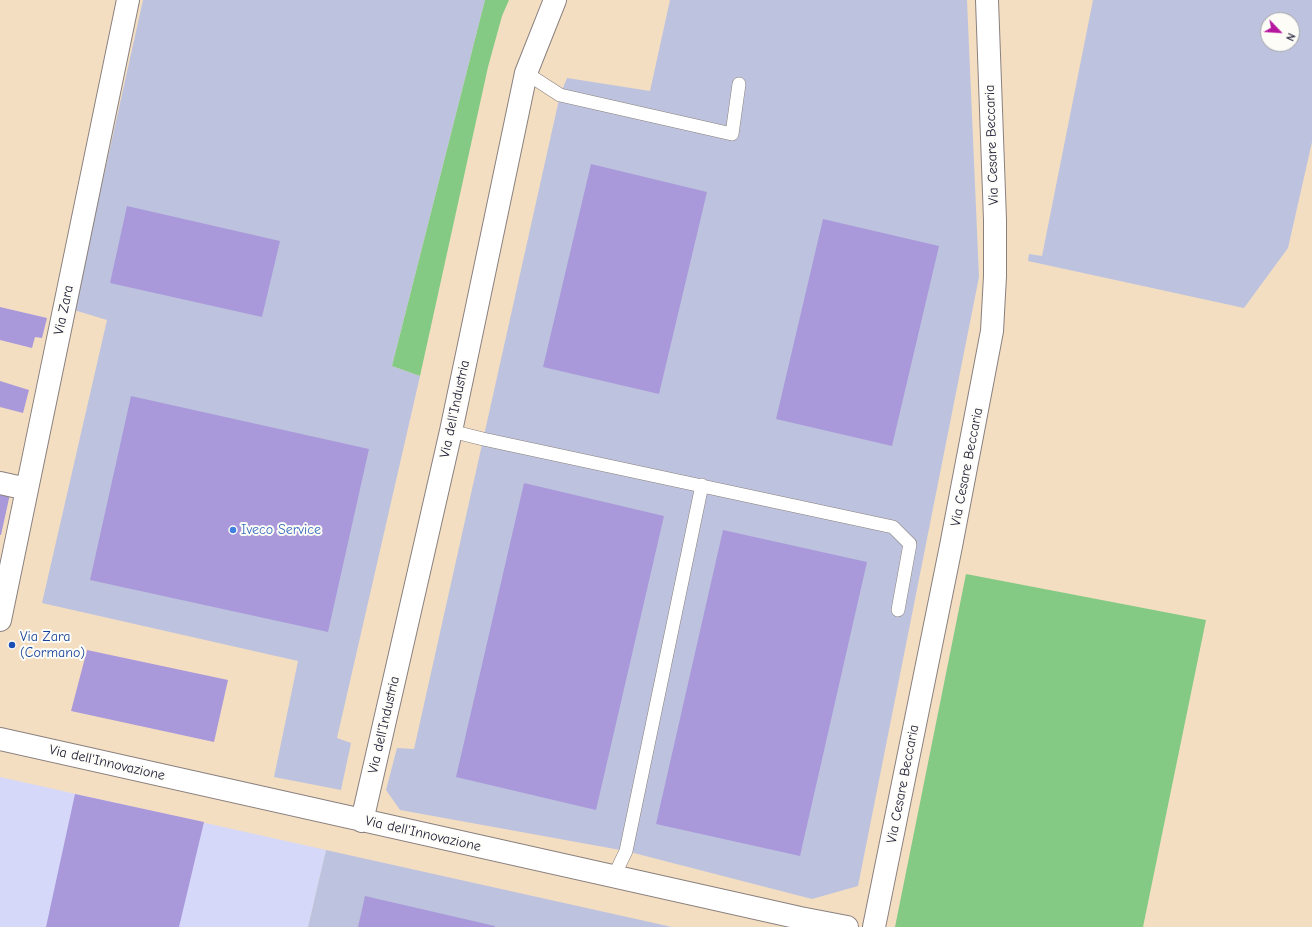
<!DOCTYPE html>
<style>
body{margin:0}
#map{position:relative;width:1312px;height:927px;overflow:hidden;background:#f3dec2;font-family:"Comic Neue",sans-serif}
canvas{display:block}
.north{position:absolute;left:1260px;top:12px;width:40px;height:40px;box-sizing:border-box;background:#fdfcf7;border:1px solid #a5a5ac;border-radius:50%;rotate:115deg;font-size:11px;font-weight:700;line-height:16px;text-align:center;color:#22223b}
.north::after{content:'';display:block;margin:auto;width:14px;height:18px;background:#b5179e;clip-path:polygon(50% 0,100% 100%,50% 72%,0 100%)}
</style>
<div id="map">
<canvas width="1312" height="927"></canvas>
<div class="north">N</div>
</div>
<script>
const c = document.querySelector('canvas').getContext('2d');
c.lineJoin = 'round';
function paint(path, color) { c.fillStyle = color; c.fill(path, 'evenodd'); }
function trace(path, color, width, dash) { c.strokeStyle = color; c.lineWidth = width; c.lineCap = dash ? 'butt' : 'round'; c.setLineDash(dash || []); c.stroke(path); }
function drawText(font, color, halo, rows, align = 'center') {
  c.font = font + ' "Comic Neue",sans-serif'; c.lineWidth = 4; c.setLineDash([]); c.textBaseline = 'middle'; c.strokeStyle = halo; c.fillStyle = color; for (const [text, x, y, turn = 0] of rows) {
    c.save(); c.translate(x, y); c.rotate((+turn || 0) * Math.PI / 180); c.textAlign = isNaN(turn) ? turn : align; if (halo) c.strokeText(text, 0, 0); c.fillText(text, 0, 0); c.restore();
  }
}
const built = new Path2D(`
 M0,777L326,850L308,927H0Z`);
const industrial = new Path2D(`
 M143,0H485L392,366L420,376L337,738L351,743L341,790L274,777L298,661L42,603L107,320L74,310Z
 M670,0H967L979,277L858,886L812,899L626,851L400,810L386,790L397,748L414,749L560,95L567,78L650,91Z
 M1093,0H1312V142L1288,248L1244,308L1028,261L1029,254L1042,256ZM1268,20H1292V44H1268Z
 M326,850L672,927H308Z`);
const green = new Path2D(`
 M485,0H509L502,16L488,67L420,376L392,366Z
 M966,574L1206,620L1143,927H895Z`);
const building = new Path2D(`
 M591,164L707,192L659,394L543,367Z
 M127,206L280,241L262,317L110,283Z
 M823,219L939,246L892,446L776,419Z
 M0,307L47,318L42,338L35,337L32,348L0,340Z
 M0,381L29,390L23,413L0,407Z
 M131,396L369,449L328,632L90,580Z
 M524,483L664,516L596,810L456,777Z
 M0,492L10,494L1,535H0Z
 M723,530L867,562L800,856L656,824Z
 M87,650L228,680L214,742L71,711Z
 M75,794L204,822L179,927H46Z
 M365,896L495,926V927H358Z`);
const lane = new Path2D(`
 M526,73L560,95L732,134L739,84
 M451,431L483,439L893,527L910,544L898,610
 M614,876L626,851L702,485`);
const street = new Path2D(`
 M0,483L27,489
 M0,620L128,0
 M0,739L800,918L847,927
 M362,821L451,431L526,73L555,0`);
const secondary = new Path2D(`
 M874,927L951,546L992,331L995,276V220L987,0`);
const markers = [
 [233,530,4,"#3f7fe0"],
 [12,645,4,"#1a4fb4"]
];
const streetNames = [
 ["Via Cesare Beccaria",992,145,-92],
 ["Via Zara",64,310,-78],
 ["Via dell'Industria",455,409,-78],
 ["Via Cesare Beccaria",967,467,-79],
 ["Via dell'Industria",384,725,-77],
 ["Via dell'Innovazione",107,763,13],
 ["Via Cesare Beccaria",903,784,-79],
 ["Via dell'Innovazione",423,834,13]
];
const shopNames = [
 ["Iveco Service",241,530]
];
const transitNames = [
 ["Via Zara",20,637],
 ["(Cormano)",20,653]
];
paint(built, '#d5d8f9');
paint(industrial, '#bdc3de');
paint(green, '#84ca84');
paint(building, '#aa99da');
trace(lane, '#8a807e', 14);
trace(street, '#8a807e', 24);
trace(secondary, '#8a807e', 24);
trace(lane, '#fff', 13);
trace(street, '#fff', 22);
trace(secondary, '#fff', 22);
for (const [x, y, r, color] of markers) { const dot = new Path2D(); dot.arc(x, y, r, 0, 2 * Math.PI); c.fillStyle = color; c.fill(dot); trace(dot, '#fdfcf7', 1.5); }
drawText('14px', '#22223b', '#fdfcf7', streetNames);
drawText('14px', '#366cbe', '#fdfcf7', shopNames, 'left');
drawText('14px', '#164399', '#fdfcf7', transitNames, 'left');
</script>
